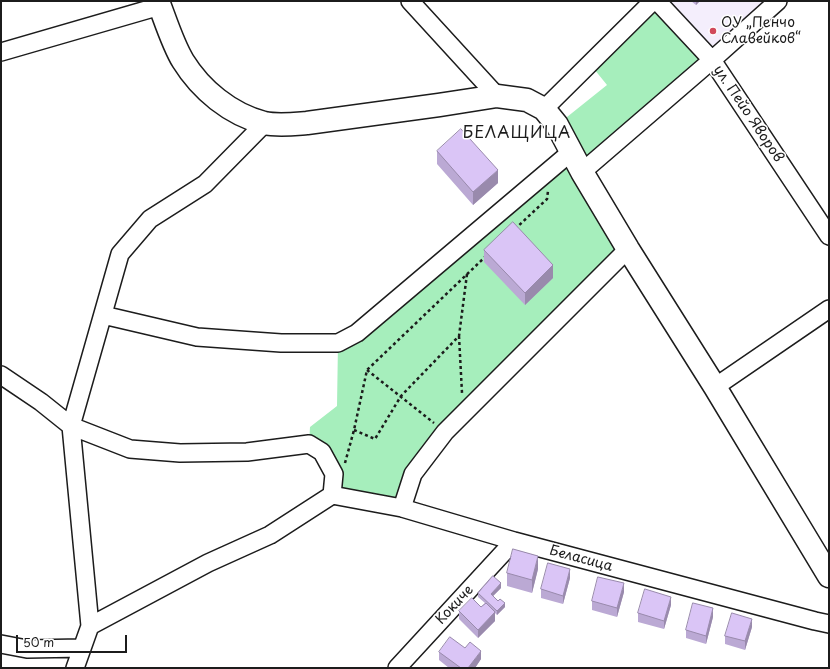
<!DOCTYPE html>
<meta charset="utf-8">
<style>
body{margin:0}
#map{position:relative;width:830px;height:669px;overflow:hidden;background:#fff;font-family:"Playpen Sans",sans-serif}
canvas{display:block}
.frame{position:absolute;inset:0;border:2px solid #1c1c1c;pointer-events:none}
.scale{position:absolute;left:16px;top:635px;width:111px;height:18px;box-sizing:border-box;border:2px solid #1c1c1c;border-top:0;padding-left:5px;font-size:12px;line-height:14px;white-space:nowrap;color:#1c1c1c;-webkit-text-stroke:3px #fff;paint-order:stroke}
</style>
<div id="map">
<canvas width="830" height="669"></canvas>
<div class="frame"></div>
<div class="scale">50 m</div>
</div>
<script>
const c = document.querySelector('canvas').getContext('2d');
c.lineJoin = 'round';
function paint(path, color) { c.fillStyle = color; c.fill(path, 'evenodd'); }
function trace(path, color, width, dash) { c.strokeStyle = color; c.lineWidth = width; c.lineCap = dash ? 'butt' : 'round'; c.setLineDash(dash || []); c.stroke(path); }
function drawText(font, color, halo, rows, align = 'center') {
  c.font = font + ' "Playpen Sans",sans-serif'; c.lineWidth = 3; c.setLineDash([]); c.textBaseline = 'middle'; c.strokeStyle = halo; c.fillStyle = color; for (const [text, x, y, turn = 0] of rows) {
    c.save(); c.translate(x, y); c.rotate((+turn || 0) * Math.PI / 180); c.textAlign = isNaN(turn) ? turn : align; if (halo) c.strokeText(text, 0, 0); c.fillText(text, 0, 0); c.restore();
  }
}
const built = new Path2D(`
 M649,1H778L712,60Z`);
const green = new Path2D(`
 M653,1L712,60L582,172L628,249L445,432L402,508L332,495L334,474L309,444L310,427L337,406L338,343L571,152L557,125L607,85L590,64Z`);
const path = new Path2D(`
 M515,229L547,199L548,191
 M459,336L462,393
 M367,370L434,423
 M354,430L375,439L401,396L459,336L467,274
 M345,463L354,430L367,370L485,257`);
const street = new Path2D(`
 M410,1L497,96
 M657,1L712,60L829,236
 M1,52L160,6
 M544,109L653,1
 M582,172L712,60L778,1
 M103,315L197,337L281,343H338L357,333L571,152
 M1,375L41,402L71,426L130,449L180,453L247,452L309,444L322,452L334,474L332,495
 M715,387L829,309
 M332,495L402,508L514,541L815,621L829,624
 M402,508L413,474L445,432L628,249
 M90,626L71,426L120,254L150,219L205,184L265,123
 M1,644L27,649L82,648
 M75,668L90,626L208,563L270,535L332,495
 M397,668L514,541`);
const secondary = new Path2D(`
 M158,1C165,19 173,45 183,61C201,90 230,114 264,123C278,126 294,124 307,123L439,105L497,96L527,100L544,109L557,125L582,172L628,249L715,387L829,576`);
const wall = new Path2D(`
 M691,1H700L696,5Z
 M437,151L498,183L473,205L437,164Z
 M484,250L553,278L525,305L484,262Z
 M538,569L532,593L507,586V573Z
 M570,578L563,604L541,598V589Z
 M501,588L493,596L505,607L497,615L495,613V621L478,638L459,619V611L481,607L485,603L478,597V593Z
 M624,592L617,617L592,610V601Z
 M671,605L664,629L638,622V613Z
 M713,617L706,644L686,638V630Z
 M752,627L745,650L725,644V636Z
 M439,652L481,659L475,668H449L439,660Z`);
const shadedWall = new Path2D(`
 M696,1H700L696,5Z
 M498,170V183L473,205V192Z
 M553,265V278L525,305V293Z
 M538,556V569L532,593V580Z
 M570,569V578L563,604V596Z
 M501,583V588L491,598V594Z
 M624,583V592L617,617V608Z
 M671,597V605L664,629V621Z
 M505,603V607L497,615V611Z
 M713,608V617L706,644V636Z
 M495,612V621L478,638V630Z
 M752,619V627L745,650V641Z
 M481,651V659L475,668H468Z`);
const building = new Path2D(`
 M461,129L498,170L473,192L437,151Z
 M513,222L553,265L525,293L484,250Z
 M513,549L538,556L532,580L507,573Z
 M548,563L570,569L563,596L541,589Z
 M493,576L501,583L491,594L498,601L500,599L505,603L497,611L478,593Z
 M598,577L624,583L617,608L592,601Z
 M645,589L671,597L664,621L638,613Z
 M472,598L481,607L486,603L495,612L478,630L459,611Z
 M693,603L713,608L706,636L686,630Z
 M732,613L752,619L745,641L725,636Z
 M450,637L465,648L470,642L481,651L468,668H461L439,652Z`);
const markers = [
 [713,31,4,"#d1495b"]
];
const poiNames = [
 ["ОУ „Пенчо",721,23],
 ["Славейков“",721,39]
];
const streetNames = [
 ["ул. Пейо Яворов",748,114,56],
 ["Беласица",581,559,15],
 ["Кокиче",455,605,-47]
];
const quarterNames = [
 ["БЕЛАЩИЦА",517,134]
];
paint(built, '#f4eefc');
paint(green, '#a6eebc');
trace(street, '#1c1c1c', 20);
trace(secondary, '#1c1c1c', 25);
trace(path, '#1c1c1c', 2.5, [3, 3]);
trace(street, '#fff', 17);
trace(secondary, '#fff', 22);
paint(wall, '#bba9d4');
paint(shadedWall, '#998aac');
paint(building, '#dac5f6');
trace(building, '#998aac', 1);
for (const [x, y, r, color] of markers) { const dot = new Path2D(); dot.arc(x, y, r, 0, 2 * Math.PI); c.fillStyle = color; c.fill(dot); trace(dot, '#fff', 1.5); }
drawText('14px', '#1c1c1c', '#fff', poiNames, 'left');
drawText('14px', '#1c1c1c', '#fff', streetNames);
c.letterSpacing = '1px';
drawText('16px', '#1c1c1c', '#fff', quarterNames);
c.letterSpacing = '0px';
</script>
